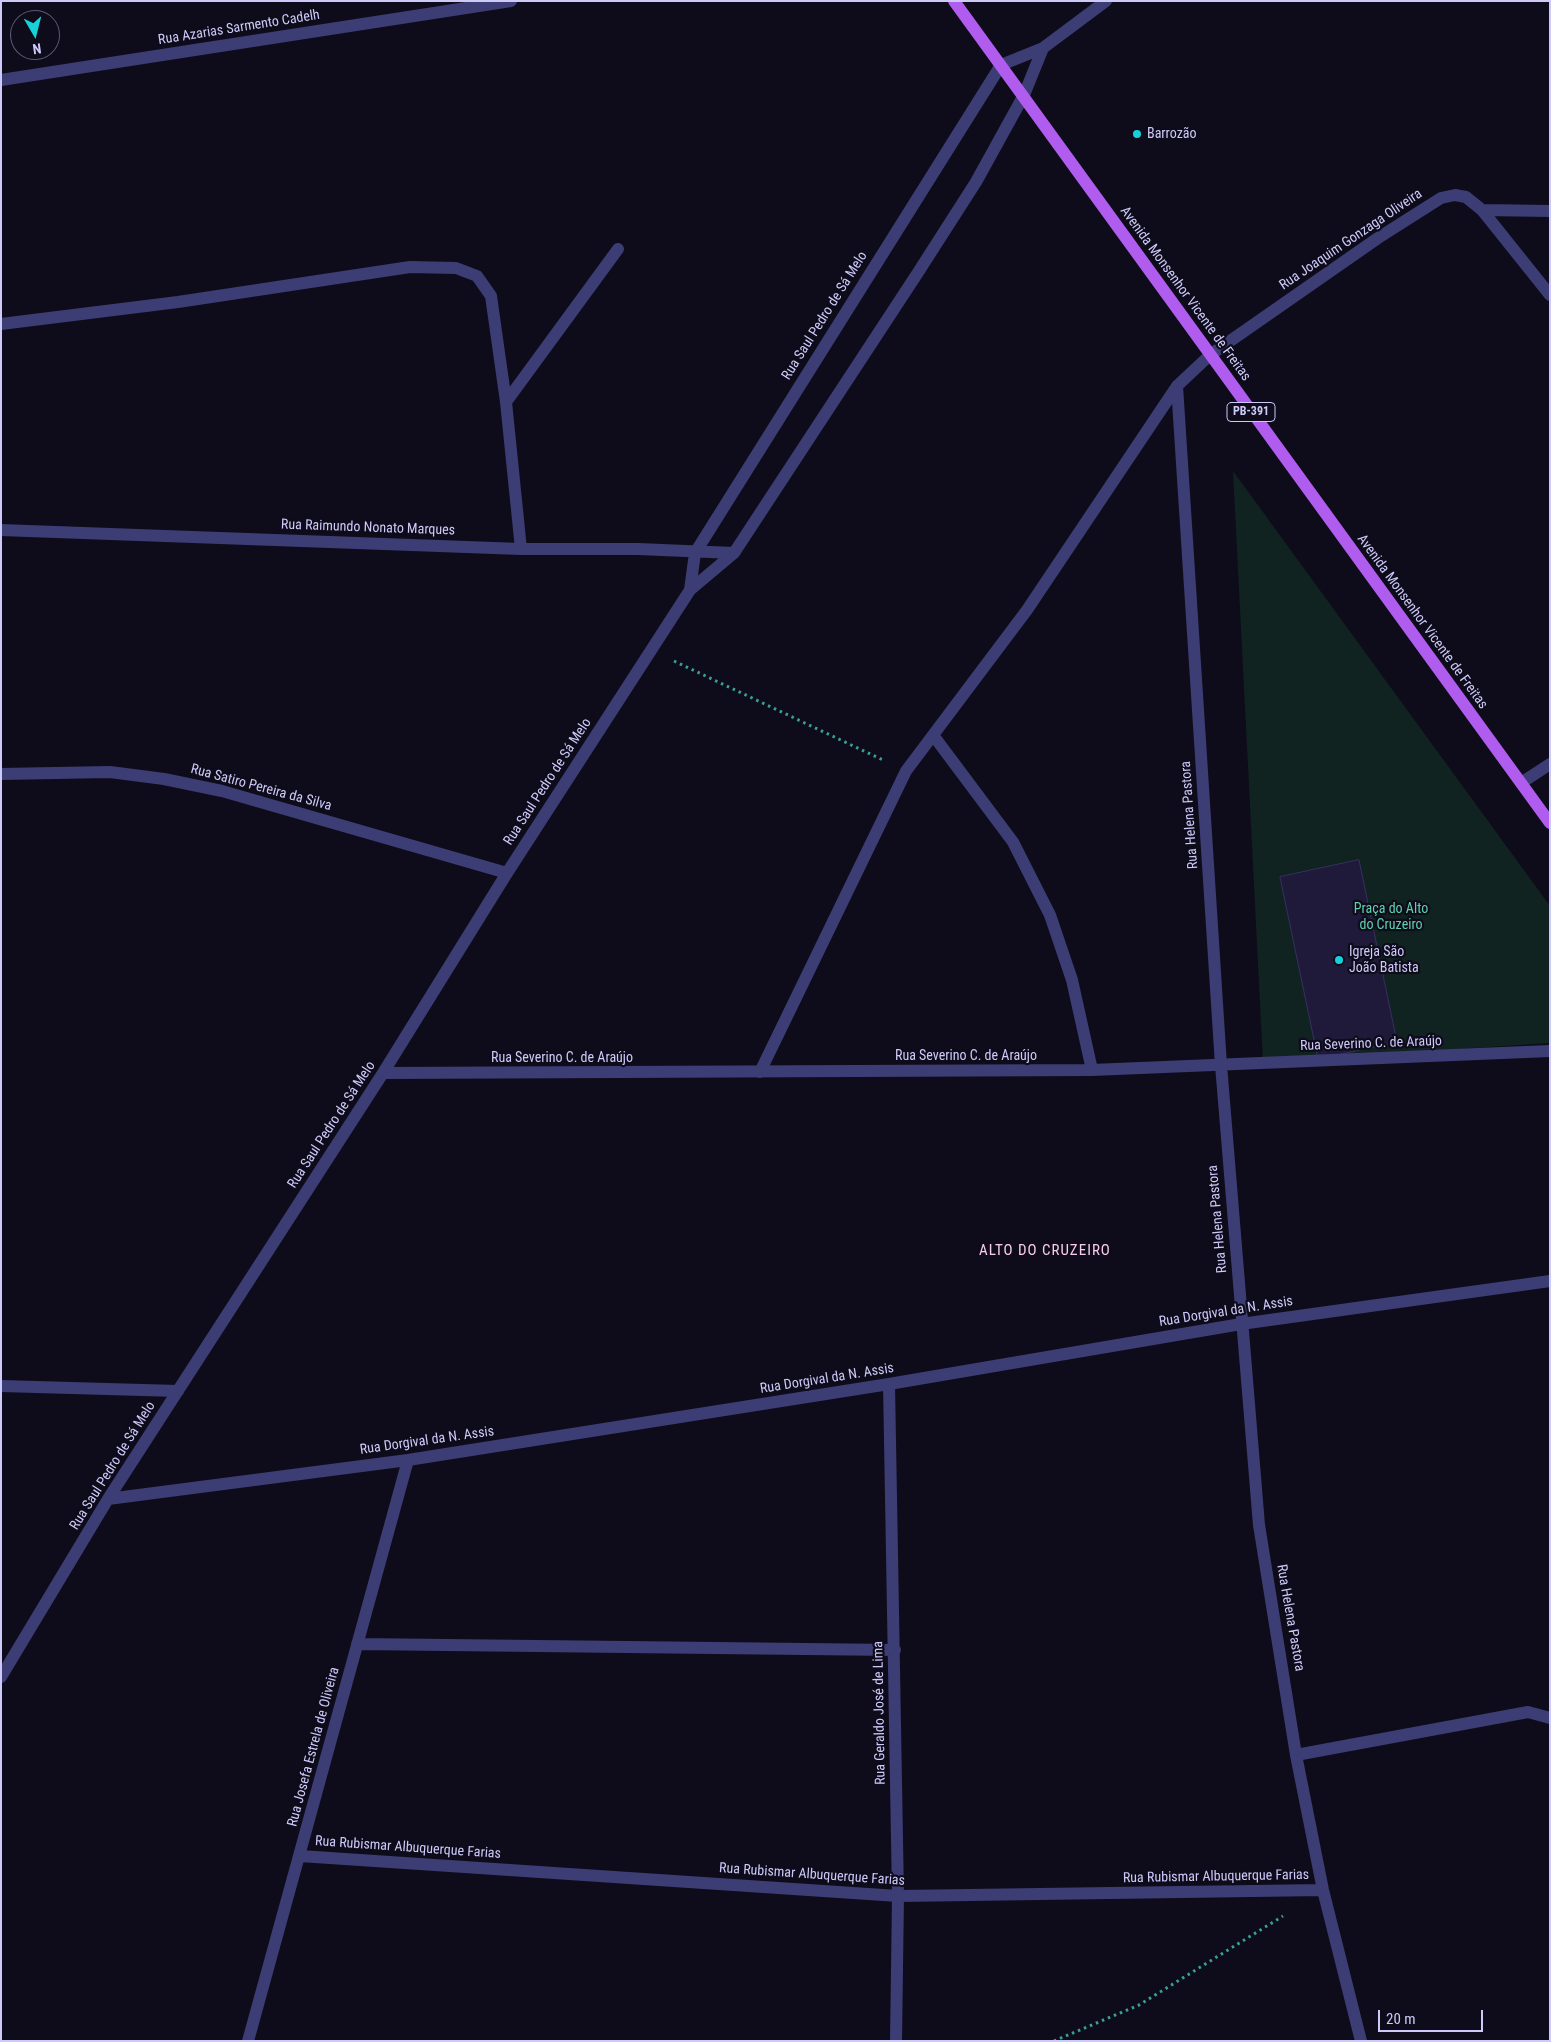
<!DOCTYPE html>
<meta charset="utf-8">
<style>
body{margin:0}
#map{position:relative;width:1551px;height:2042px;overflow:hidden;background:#0e0c1a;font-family:"Roboto Condensed",sans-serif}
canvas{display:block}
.frame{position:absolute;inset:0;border:2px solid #cdcafa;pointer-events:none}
.north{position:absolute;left:10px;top:10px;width:50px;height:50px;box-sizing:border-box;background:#0e0c1a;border:1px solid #5a5874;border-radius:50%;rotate:172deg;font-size:14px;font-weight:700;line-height:20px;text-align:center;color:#cdcafa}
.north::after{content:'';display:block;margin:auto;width:18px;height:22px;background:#16d1da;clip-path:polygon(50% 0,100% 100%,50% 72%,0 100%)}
.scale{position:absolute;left:1378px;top:2010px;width:105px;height:22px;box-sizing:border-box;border:2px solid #cdcafa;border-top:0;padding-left:6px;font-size:15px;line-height:18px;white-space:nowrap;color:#cdcafa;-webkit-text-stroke:4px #0e0c1a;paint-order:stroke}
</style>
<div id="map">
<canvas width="1551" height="2042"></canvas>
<div class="frame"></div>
<div class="north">N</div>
<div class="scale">20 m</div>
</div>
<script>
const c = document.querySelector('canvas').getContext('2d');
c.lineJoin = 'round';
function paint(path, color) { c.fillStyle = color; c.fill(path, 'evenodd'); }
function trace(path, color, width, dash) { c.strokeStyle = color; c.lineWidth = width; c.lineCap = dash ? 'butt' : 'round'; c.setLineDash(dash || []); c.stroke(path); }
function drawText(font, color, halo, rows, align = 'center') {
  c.font = font + ' "Roboto Condensed",sans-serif'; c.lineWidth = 4.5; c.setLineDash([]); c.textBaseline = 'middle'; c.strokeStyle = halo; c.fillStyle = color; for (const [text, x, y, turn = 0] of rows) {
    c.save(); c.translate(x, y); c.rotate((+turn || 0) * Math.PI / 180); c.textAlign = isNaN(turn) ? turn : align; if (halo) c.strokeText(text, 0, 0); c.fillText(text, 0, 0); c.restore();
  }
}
const green = new Path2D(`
 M1233,471L1550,906V1043L1263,1062Z`);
const building = new Path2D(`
 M1359,860L1397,1042L1318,1059L1280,877Z`);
const path = new Path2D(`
 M674,661L885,761
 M1054,2041L1139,2005L1283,1916`);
const minor = new Path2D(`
 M1,80L511,1
 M1482,210L1550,211
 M1,324L178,302L410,267L456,268L477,276L491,296L506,402L521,549
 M1177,386L1221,1065L1259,1525L1296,1755L1323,1890L1361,2041
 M506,402L618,249
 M1,530L521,549H638L734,553
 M690,590L695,553L1001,65L1043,48L1106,1
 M933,735L1013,842L1050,915L1072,980L1092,1070
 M1,774L110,772L164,779L222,791L507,873
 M1521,783L1550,764
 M760,1072L906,771L1027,610L1177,386L1210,355L1378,238L1441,198L1455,195L1466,197L1482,210L1550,295
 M383,1073L1092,1070L1550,1051
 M889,1384L898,1896L896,2041
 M1,1386L178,1391
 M108,1499L408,1460L889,1384L1241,1324L1550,1281
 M357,1644L895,1650
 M1,1677L108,1499L383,1073L507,873L690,590L734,553L917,274L976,182L1024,95L1043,48
 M1296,1755L1528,1712L1550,1718
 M300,1856L898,1896L1323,1890
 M248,2041L408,1460`);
const primary = new Path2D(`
 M954,1L1550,823`);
const markers = [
 [1137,134,5,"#16d1da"],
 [1339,960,5,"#16d1da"]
];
const shields = [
 [1251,412,48]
];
const shieldNames = [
 ["PB-391",1251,412]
];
const streetNames = [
 ["Rua Azarias Sarmento Cadelh",239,28,-9],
 ["Rua Joaquim Gonzaga Oliveira",1351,240,-34],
 ["Avenida Monsenhor Vicente de Freitas",1185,294,54],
 ["Rua Saul Pedro de Sá Melo",825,316,-58],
 ["Rua Raimundo Nonato Marques",368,528,2],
 ["Avenida Monsenhor Vicente de Freitas",1422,622,54],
 ["Rua Saul Pedro de Sá Melo",548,782,-57],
 ["Rua Satiro Pereira da Silva",261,788,15],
 ["Rua Helena Pastora",1190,815,-94],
 ["Rua Severino C. de Araújo",1371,1044,-2],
 ["Rua Severino C. de Araújo",966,1056],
 ["Rua Severino C. de Araújo",562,1058],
 ["Rua Saul Pedro de Sá Melo",332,1125,-57],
 ["Rua Helena Pastora",1218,1219,-95],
 ["Rua Dorgival da N. Assis",1226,1312,-9],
 ["Rua Dorgival da N. Assis",827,1379,-9],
 ["Rua Dorgival da N. Assis",427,1441,-8],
 ["Rua Saul Pedro de Sá Melo",113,1466,-58],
 ["Rua Helena Pastora",1290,1618,80],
 ["Rua Geraldo José de Lima",880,1713,-91],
 ["Rua Josefa Estrela de Oliveira",314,1747,-75],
 ["Rua Rubismar Albuquerque Farias",408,1848,4],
 ["Rua Rubismar Albuquerque Farias",812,1875,4],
 ["Rua Rubismar Albuquerque Farias",1216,1877,-1]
];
const poiNames = [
 ["Barrozão",1147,134],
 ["Igreja São",1349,952],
 ["João Batista",1349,968]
];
const parkNames = [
 ["Praça do Alto",1391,909],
 ["do Cruzeiro",1391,925]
];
const neighbourhoodNames = [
 ["ALTO DO CRUZEIRO",1045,1251]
];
paint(green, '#102321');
paint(building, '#1f1a39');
trace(building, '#362f62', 1);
trace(path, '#38a094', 3, [2.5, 4]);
trace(minor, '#3c3d74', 12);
trace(primary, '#b05cef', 12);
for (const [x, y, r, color] of markers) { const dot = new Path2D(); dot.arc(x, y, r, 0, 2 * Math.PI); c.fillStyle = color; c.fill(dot); trace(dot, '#0e0c1a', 2); }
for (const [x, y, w] of shields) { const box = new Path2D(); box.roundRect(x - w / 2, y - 9.5, w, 19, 4); c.fillStyle = '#0e0c1a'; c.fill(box); trace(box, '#cdcafa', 1); }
drawText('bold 12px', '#cdcafa', null, shieldNames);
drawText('14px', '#cdcafa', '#0e0c1a', streetNames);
drawText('14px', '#cdcafa', '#0e0c1a', poiNames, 'left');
drawText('14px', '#5fd1ae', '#0e0c1a', parkNames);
c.letterSpacing = '1px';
drawText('15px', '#faccec', '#0e0c1a', neighbourhoodNames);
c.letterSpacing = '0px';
</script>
